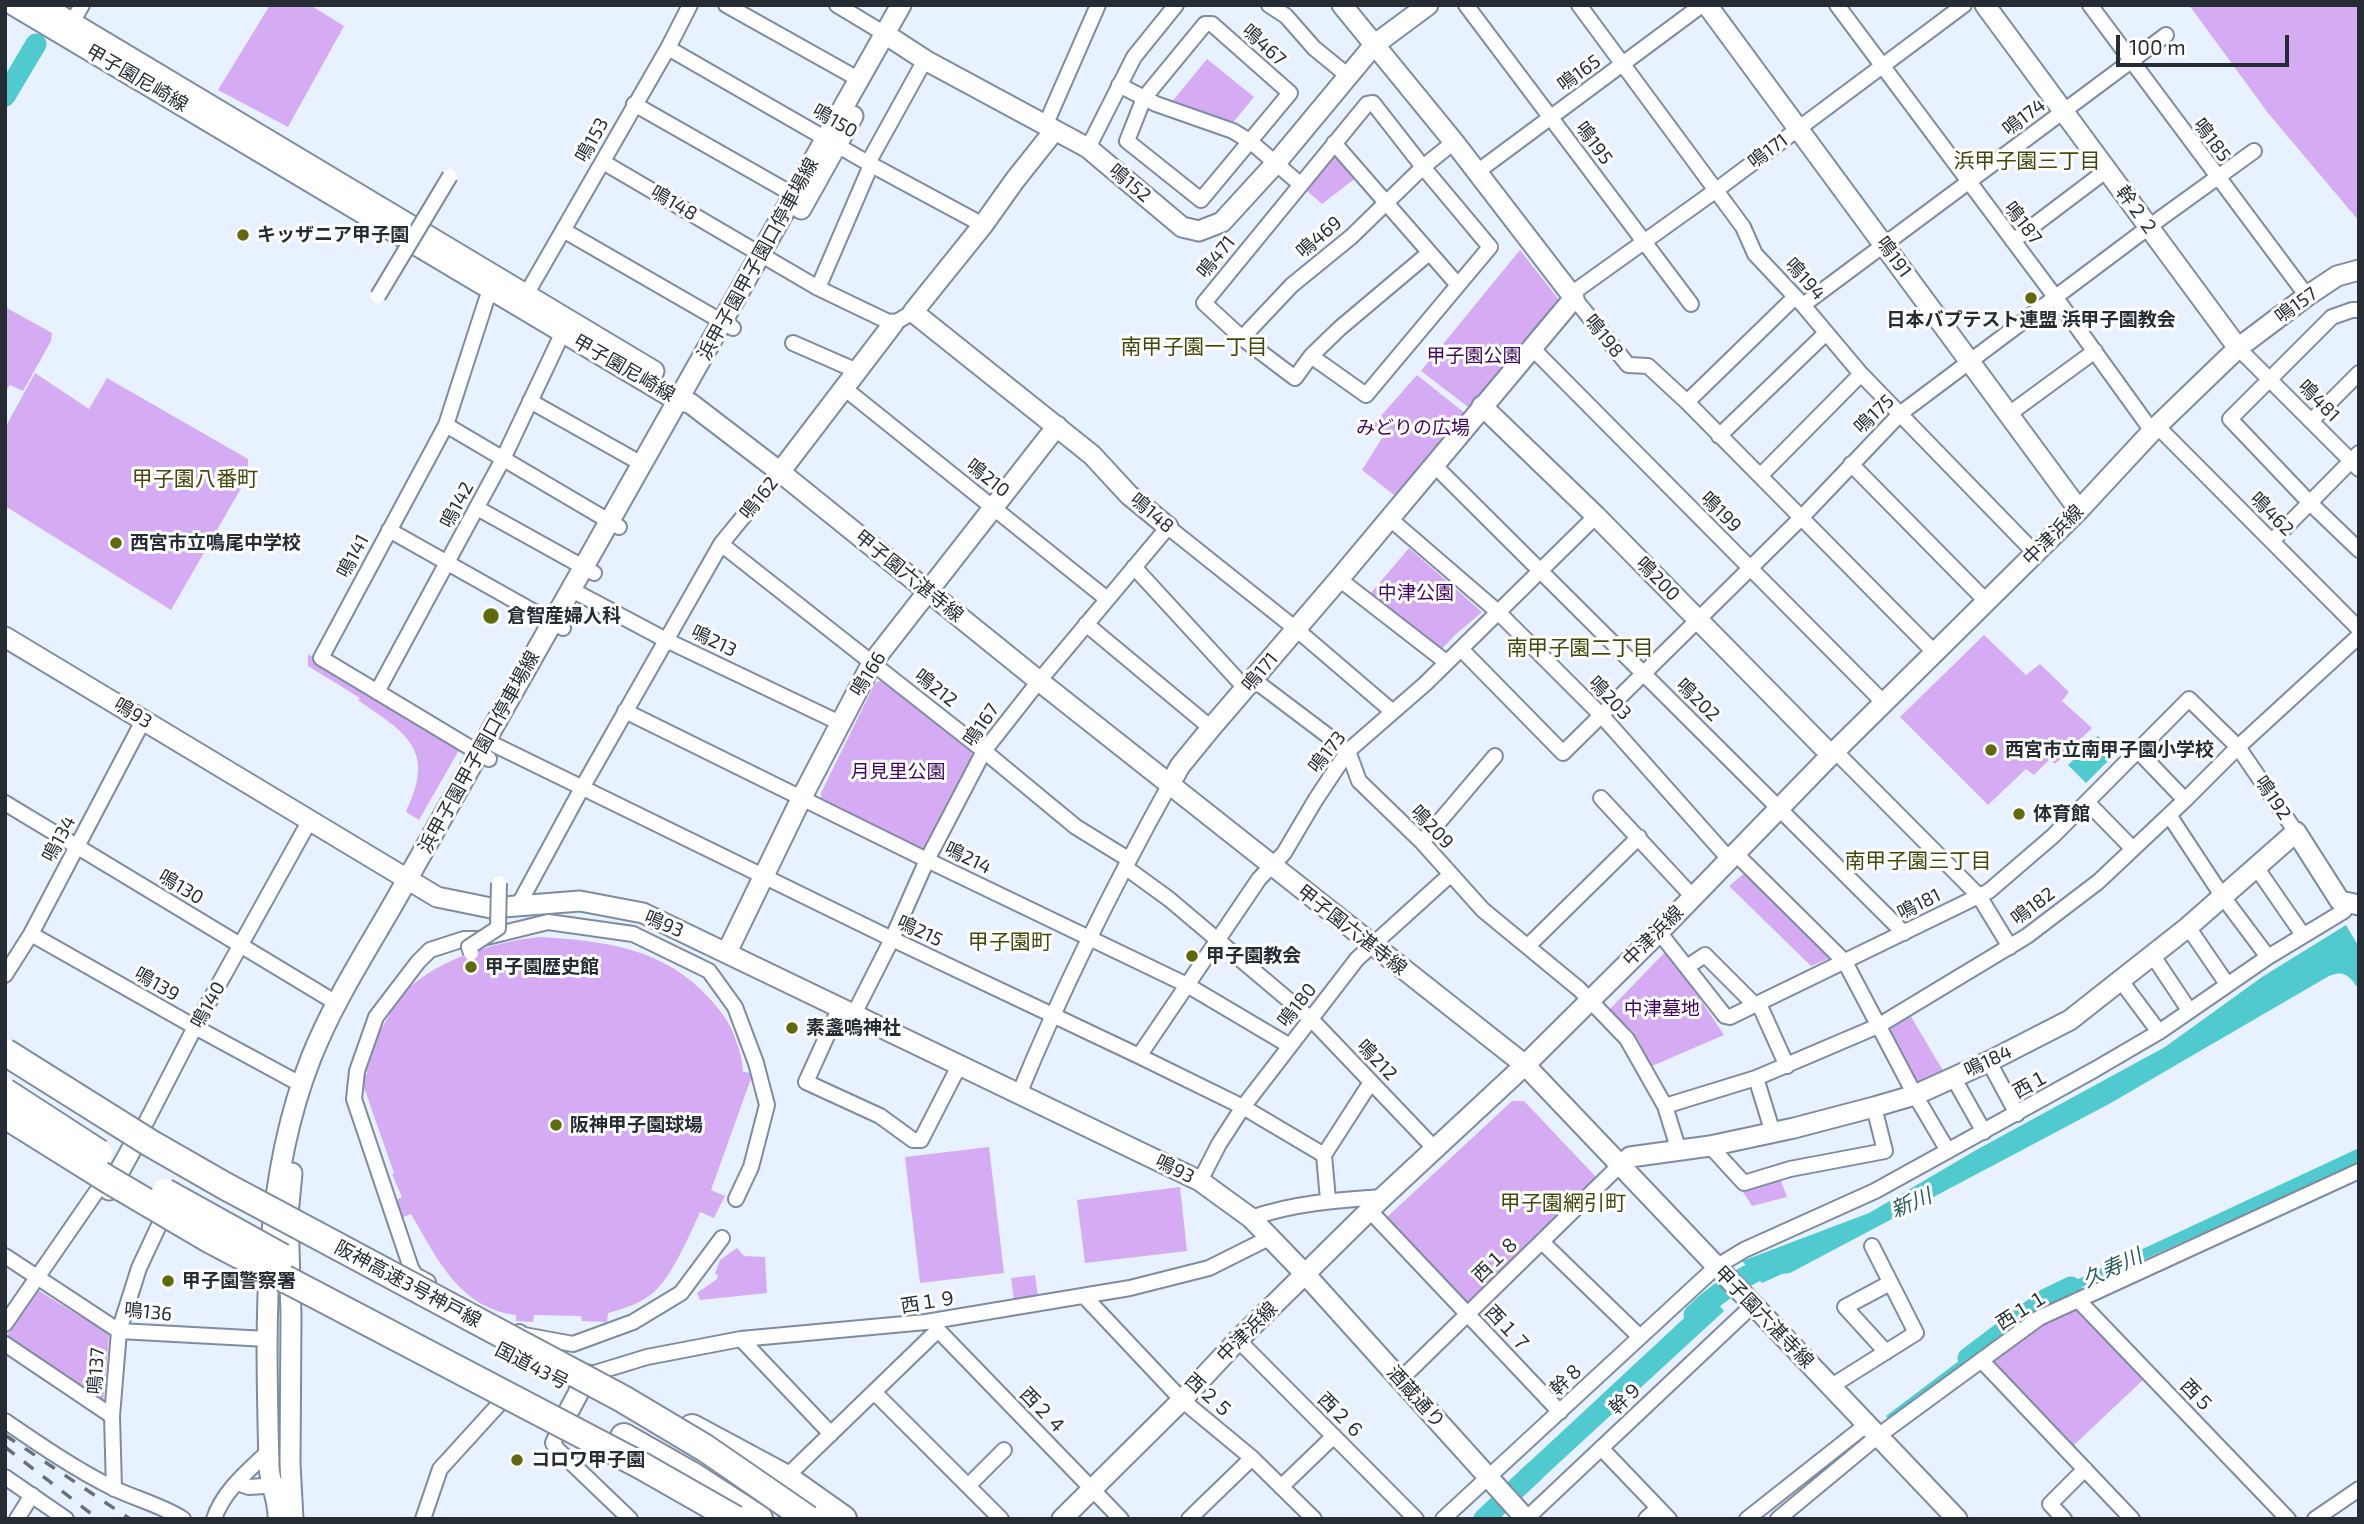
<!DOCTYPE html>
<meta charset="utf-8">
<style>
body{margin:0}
#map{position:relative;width:2364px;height:1524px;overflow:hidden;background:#e7f1ff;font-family:"Exo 2",sans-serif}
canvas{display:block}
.frame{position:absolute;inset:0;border:7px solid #262c34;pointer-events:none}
.scale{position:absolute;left:2116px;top:35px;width:173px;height:32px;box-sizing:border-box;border:4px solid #262c34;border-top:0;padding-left:9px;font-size:21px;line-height:24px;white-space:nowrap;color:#262c34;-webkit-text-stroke:5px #fff;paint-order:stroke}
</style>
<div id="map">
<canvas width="2364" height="1524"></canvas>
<div class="frame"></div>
<div class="scale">100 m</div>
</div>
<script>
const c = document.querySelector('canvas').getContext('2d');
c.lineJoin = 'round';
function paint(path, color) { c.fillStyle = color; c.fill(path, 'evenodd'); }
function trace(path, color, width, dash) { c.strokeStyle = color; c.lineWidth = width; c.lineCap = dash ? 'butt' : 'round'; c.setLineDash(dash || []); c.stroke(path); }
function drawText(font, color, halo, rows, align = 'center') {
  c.font = font + ' "Exo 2","Noto Sans JP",sans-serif'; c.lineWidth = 6; c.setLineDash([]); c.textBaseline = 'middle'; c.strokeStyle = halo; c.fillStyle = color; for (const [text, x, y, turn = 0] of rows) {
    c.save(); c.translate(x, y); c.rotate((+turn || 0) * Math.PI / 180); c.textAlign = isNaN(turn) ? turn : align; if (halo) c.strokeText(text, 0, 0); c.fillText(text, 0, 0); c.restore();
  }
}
const green = new Path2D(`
 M270,5H310L344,26L288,127L218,90Z
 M2189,5H2359V221L2268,113Z
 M1207,59L1254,97L1231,125L1171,103Z
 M1334,157H1338L1357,177L1322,204L1306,190L1329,159Z
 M1520,250L1560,301L1472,410L1421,371Z
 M5,307L52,333L51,341L23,391L10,385L5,392Z
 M35,373L89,409L107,378L248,459V476L171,610L5,506V428Z
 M1417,375L1466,414L1398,498L1362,470L1382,438L1372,426Z
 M1409,548L1482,612L1455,635L1440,651L1370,594Z
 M1984,635L2026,675L2040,664L2069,692L2062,701L2092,728L2055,764L2050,759L2034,775L2026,769L1988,805L1900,717Z
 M308,654L459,750L419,820L406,812C410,802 415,791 417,780C426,739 386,721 358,700L360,698L308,666Z
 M882,680L971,749L972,757L928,848L922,851L821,801V793L875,683Z
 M1746,872L1832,957L1811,966L1729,886Z
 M540,937C606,941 665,948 711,1000C719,1009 727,1019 732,1030C737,1043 743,1058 743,1072L753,1073L711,1190L725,1196L714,1218L700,1212C689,1236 673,1275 653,1293C641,1303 623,1309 608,1313L607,1322L582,1321L581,1316L534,1315L533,1322L516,1321V1315C459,1308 437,1258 411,1214L399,1219L392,1202L402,1197L392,1174L394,1173L360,1076L367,1074C365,1056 375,1039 384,1024C389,1016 393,1007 398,1000C427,962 495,941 540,937Z
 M1667,950L1724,1035L1652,1066L1634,1033L1609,1010Z
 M1910,1015L1945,1074L1918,1083L1911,1079L1888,1034L1890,1027Z
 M1512,1101H1524L1597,1178L1470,1305L1464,1303L1386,1218Z
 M989,1147L1004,1273L920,1283L905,1157Z
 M1780,1178L1787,1197L1752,1206L1743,1192Z
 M1180,1187L1187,1251L1085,1263L1077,1200Z
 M737,1248L744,1256L765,1257L767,1293L700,1300L697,1293L717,1279L718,1275L715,1274L720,1260Z
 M1035,1275L1038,1296L1014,1300L1011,1278Z
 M36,1289L109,1334L103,1404L6,1337Z
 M2072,1311H2078L2144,1379L2073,1446L1995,1364L1996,1358L2037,1327Z`);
const water = new Path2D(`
 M2098,736L2115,754L2086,783L2068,765Z
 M2346,925L2359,947V990C2351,977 2344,969 2329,976L2109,1104L1790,1273L1782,1274L1762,1283L1742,1261L1869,1213L1978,1149L2165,1047L2262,977Z
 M2359,1148V1163L2049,1302L2044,1295Z
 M1710,1294L1724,1311L1523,1496L1510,1480Z
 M1988,1339L1991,1343L1890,1421L1886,1416Z`);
const river = new Path2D(`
 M5,96L36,44
 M1694,1315C1718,1291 1747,1274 1778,1261
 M1968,1358L2046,1299L2071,1287
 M1484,1519L1536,1470`);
const street = new Path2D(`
 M726,5L860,80
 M837,5L885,34
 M1269,5L1286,16L1314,48L1347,75
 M1466,5L1691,304
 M1579,5L1743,227L1755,254L1803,305L1861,374L2035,553
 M1837,5L2056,298L2152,431
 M2090,5L2307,296
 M1205,24H1212L1290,93L1201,200L1127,141L1144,98Z
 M69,28L82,5
 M668,48L868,163L983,225
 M1119,85L1156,104L1233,131L1251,142L1300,184
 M634,104L794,195
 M1045,126L1098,5
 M1334,143L1457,284
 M1088,148L1134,57L1176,5
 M603,162L818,288L893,324L913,312
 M868,163L925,60
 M1477,172L1702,5
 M563,230L733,328
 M2013,241L2107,170
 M818,288L871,165
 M527,293L668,48L690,5
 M1571,294L1715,191L1964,5
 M1574,298L1628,365L1648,366L1687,402L1935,653
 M1803,305L2166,35
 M2359,310H2352L2332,317L2230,419L2309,502L2359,550
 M1242,338L1292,285L1351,237L1423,167L1490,247L1366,395L1311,356L1295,378L1242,338L1204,303L1367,104L1373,103L1423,167L1454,142
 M793,343L857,371
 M1532,348L1884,703
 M2238,348L2351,461L2272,541
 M1311,356L1340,328L1429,253
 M844,388L1107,599
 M530,401L642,464
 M1687,402L1795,297
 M2009,414L2095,351
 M2312,420L2359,373
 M446,425L619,527
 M2157,426L2359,629
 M1719,436L1826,333
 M2359,453L2351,461L2359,469
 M1851,464L1986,601
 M1434,465L1904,933
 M1761,475L1861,374
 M477,508L594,573
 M1389,518L1498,612L1602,716L1729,859
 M389,530L563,628
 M721,544L984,751L1076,827L1128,859
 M1134,567L1246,689
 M1339,579L1446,662
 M572,590L666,640L840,723
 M1086,624L1211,728
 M1461,649L1563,753L1801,518L1901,413L2161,218L2254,151
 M1254,680L1348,751L1359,781L1422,842L1483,910L1579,989L1627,1039L1665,1106L1679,1151
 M377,692L503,459L563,332
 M625,711L927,860L1187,985L1290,1046
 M497,746L892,939L1139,1056L1243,1107L1324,1155
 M1835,751L1979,896L2010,947
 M2138,751L2185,800
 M489,759L321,658L446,425L486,301L491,290
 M1601,798L1692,896
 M5,803L338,1004
 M2088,803L2133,849
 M2169,815L2223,897L2268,957
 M1422,842L1495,756
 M1735,853L1845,962L1915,1095L1948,1151
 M1125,867L1169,899L1311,1019L1435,1149
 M2256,867L2303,935
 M519,904L582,788L721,544L780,472
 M2188,927L2227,984
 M1659,932L1725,1016L1730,1017L1989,891L2053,836L2189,699L2238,747L2296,832
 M31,934L195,1027L302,1085
 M1528,946L1639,837
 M2153,956L2189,1010
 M1687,967L1705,955L1755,1005
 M5,975L31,934L144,719
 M2121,981L2159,1032
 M1759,1004L1787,1066
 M840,1007L806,1082L880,1116L913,1140H921L960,1064
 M854,1014L892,939L927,860L984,751L1039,681L1168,527L1296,629L1393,712
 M1139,1056L1259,879L1284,853L1316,799L1348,751L1425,684L1596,516
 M1989,1062L2017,1114
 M1953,1077L1984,1132
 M1756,1078L1773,1133
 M1019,1094C1063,987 1114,885 1170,784
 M1665,1106L1756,1078L1878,1026L2027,936L2098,882L2185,800L2238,747L2359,636
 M141,1132L195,1027L310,820
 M1710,1146L1744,1183L1790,1169L1885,1151L1874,1107
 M1200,1181L1219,1144L1243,1107L1357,959L1451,874
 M1328,1200L1324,1155L1371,1082
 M1370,1211L1560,1412
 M1251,1218C1294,1203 1338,1200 1383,1197
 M1542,1242L1640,1337
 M5,1256L119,1331L267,1339
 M428,1282L415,1275L411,1268L354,1099L357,1071L376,1017L418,962L430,950L464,939H479L548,922L633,934L709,971L735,1007L756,1063L767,1105L751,1167L736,1199
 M1084,1296L1182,1400L1252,1458L1314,1519
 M2078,1300L2288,1519
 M5,1324L101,1185
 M938,1330L1121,1519
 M519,1332L524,1335L573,1344L633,1322L681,1293L722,1238
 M741,1339L831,1434
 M1238,1340L1416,1519
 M5,1344L112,1416
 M1886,1352L1845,1307L1890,1283
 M1981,1360L2132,1519
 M588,1375L647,1357L741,1339L926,1322L1130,1288L1209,1268L1269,1238
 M1400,1380L1619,1166
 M1830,1387L1916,1333L1872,1246
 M874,1392L1001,1519
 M5,1421C40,1445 75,1469 113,1488C136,1499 161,1505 183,1519
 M558,1431L553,1443L557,1449L630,1519
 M1601,1448L1669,1519
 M5,1477L66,1519
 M785,1478L938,1330
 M237,1483L249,1487L279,1485
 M968,1486L1004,1450
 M1281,1487L1334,1436
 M114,1489L112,1416L119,1331L139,1268L160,1223
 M17,1519L32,1495
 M214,1519C223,1491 248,1471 269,1451
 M423,1519L440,1469L501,1402
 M1189,1519L1252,1458
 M1443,1519L1716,1267L1744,1250L1875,1191L2094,1070L2159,1032L2268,957L2344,911L2348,904
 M1526,1519L1753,1305
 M1646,1519L1658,1508
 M1747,1519L1866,1425
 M1778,1519L1878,1436L2039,1318L2359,1171
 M2064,1519L2050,1504L2085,1469
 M2315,1519L2359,1489`);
const secondary = new Path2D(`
 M13,5L678,401L690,403L780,472L1039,681L1525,1065L1957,1519
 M43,5L654,371
 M1707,5L2079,510
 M1985,5L2238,348
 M885,34L925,60L1088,148L1182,227L1199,231L1222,222L1276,163L1374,45L1428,5
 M1054,131L1015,180L983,225L913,312L1092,455L1129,495L1168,527
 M801,209L853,116
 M1482,406L1596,516L1831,755
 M780,472L893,324
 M5,637L437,897L491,908L580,901L643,913L1200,1181L1251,1218L1306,1275L1526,1519
 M1170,784L1180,766L1211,728L1339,579L1574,298L1454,142L1342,5
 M727,952L802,797L872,663L1057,426
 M1619,1166L1630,1157L1710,1146L1794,1128L1874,1107L1915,1095L1992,1060L2070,1020L2188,927L2296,832L2340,901L2359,905
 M292,1173L288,1215L291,1315L290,1464L293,1519
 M109,1190L141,1132
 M558,1431L588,1375
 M278,1519C279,1500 270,1485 269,1467C266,1330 260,1187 311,1058C334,1000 369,947 399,894L901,5
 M1062,1519L1182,1400L1238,1340L1383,1197L1525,1065L1659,932L1831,755L2079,510L2157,426L2238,348L2307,296L2337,276L2359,270`);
const highway = new Path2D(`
 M692,1428L785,1478L843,1519
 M624,1437L691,1475L759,1519`);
const rail = new Path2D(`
 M5,1435L130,1519
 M5,1447L98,1519`);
const streetBridge = new Path2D(`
 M378,296L450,176
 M471,953L469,947L498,928L499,883`);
const highwayBridge = new Path2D(`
 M5,1052L150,1143L225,1186L623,1399L705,1448L808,1519
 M5,1092L99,1153
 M5,1115L109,1180L211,1240L642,1466L735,1519
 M165,1192L282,1257`);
const markers = [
 [243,235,7,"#60690c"],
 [2031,298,7,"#60690c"],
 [116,543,7,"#60690c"],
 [491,616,9,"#60690c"],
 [1991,750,7,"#60690c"],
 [2019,814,7,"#60690c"],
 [1192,956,7,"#60690c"],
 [471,967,7,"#60690c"],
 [792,1028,7,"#60690c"],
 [556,1125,7,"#60690c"],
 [168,1281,7,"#60690c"],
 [517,1460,7,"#60690c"]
];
const streetNames = [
 ["鳴467",1264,45,42],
 ["鳴165",1579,73,-36],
 ["甲子園尼崎線",137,78,30],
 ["鳴174",2024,117,-37],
 ["鳴150",835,121,30],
 ["鳴153",592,140,-61],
 ["鳴185",2212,140,53],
 ["鳴195",1594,143,53],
 ["鳴171",1768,151,-37],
 ["鳴152",1130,183,40],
 ["鳴148",674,203,30],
 ["幹２２",2137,211,54],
 ["鳴187",2023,223,52],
 ["鳴469",1319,237,-41],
 ["鳴471",1216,257,-51],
 ["鳴191",1894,257,54],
 ["浜甲子園甲子園口停車場線",758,259,-61],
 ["鳴194",1805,279,48],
 ["鳴157",2296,305,-36],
 ["鳴198",1604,336,51],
 ["甲子園尼崎線",624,368,30],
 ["鳴481",2319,401,45],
 ["鳴175",1874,414,-44],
 ["鳴210",988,478,38],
 ["鳴162",759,498,-51],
 ["鳴142",457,505,-62],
 ["鳴199",1721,512,45],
 ["鳴148",1152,513,40],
 ["鳴462",2272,514,45],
 ["中津浜線",2053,535,-45],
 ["鳴141",353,556,-62],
 ["甲子園六湛寺線",909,576,39],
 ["鳴200",1658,579,45],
 ["鳴213",714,641,26],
 ["鳴171",1260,672,-50],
 ["鳴166",868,674,-58],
 ["鳴212",936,688,38],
 ["鳴203",1610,698,46],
 ["鳴202",1698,700,44],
 ["鳴93",133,713,31],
 ["鳴167",981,725,-55],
 ["浜甲子園甲子園口停車場線",479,752,-61],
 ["鳴173",1327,752,-52],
 ["鳴192",2273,798,56],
 ["鳴209",1432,827,46],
 ["鳴134",59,839,-62],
 ["鳴214",968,858,26],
 ["鳴130",181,887,31],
 ["鳴181",1919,904,-27],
 ["鳴182",2033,906,-37],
 ["鳴93",664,924,23],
 ["甲子園六湛寺線",1352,930,38],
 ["鳴215",920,931,25],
 ["中津浜線",1653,936,-45],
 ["鳴139",157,984,30],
 ["鳴140",208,1005,-61],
 ["鳴180",1297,1005,-52],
 ["鳴212",1377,1060,46],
 ["鳴184",1988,1061,-25],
 ["西１",2031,1084,-29],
 ["鳴93",1175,1169,26],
 ["西１８",1496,1259,-44],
 ["阪神高速3号神戸線",408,1284,28],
 ["西１９",929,1302,-9],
 ["西１１",2022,1310,-32],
 ["鳴136",148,1312,6],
 ["甲子園六湛寺線",1764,1317,46],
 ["西１７",1508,1329,47],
 ["中津浜線",1247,1332,-45],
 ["国道43号",532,1366,27],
 ["鳴137",96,1371,-86],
 ["幹８",1567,1379,-43],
 ["西２５",1209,1396,42],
 ["西５",2197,1396,46],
 ["酒蔵通り",1416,1397,48],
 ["幹９",1626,1398,-43],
 ["西２４",1043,1411,46],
 ["西２６",1341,1416,45]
];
const poiNames = [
 ["キッザニア甲子園",257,235],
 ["日本バプテスト連盟 浜甲子園教会",2031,320,"center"],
 ["西宮市立鳴尾中学校",130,543],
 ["倉智産婦人科",507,616],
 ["西宮市立南甲子園小学校",2005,750],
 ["体育館",2033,814],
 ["甲子園教会",1206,956],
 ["甲子園歴史館",485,967],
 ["素盞嗚神社",806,1028],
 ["阪神甲子園球場",570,1125],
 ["甲子園警察署",182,1281],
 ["コロワ甲子園",531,1460]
];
const parkNames = [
 ["甲子園公園",1474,356],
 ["みどりの広場",1413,428],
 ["中津公園",1416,593],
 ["月見里公園",898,772],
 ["中津墓地",1662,1009]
];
const neighbourhoodNames = [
 ["浜甲子園三丁目",2027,161],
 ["南甲子園一丁目",1194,347],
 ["甲子園八番町",195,479],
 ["南甲子園二丁目",1580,648],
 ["南甲子園三丁目",1918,861],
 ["甲子園町",1010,942],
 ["甲子園網引町",1563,1203]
];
const waterNames = [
 ["新川",1911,1203,-23],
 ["久寿川",2112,1268,-25]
];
paint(green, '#d5acf3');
paint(water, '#51cacf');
trace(river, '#51cacf', 21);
trace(street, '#7d8ca0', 18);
trace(secondary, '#7d8ca0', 23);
trace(highway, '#7d8ca0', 30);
trace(street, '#fff', 14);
trace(secondary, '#fff', 19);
trace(highway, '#fff', 26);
trace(rail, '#69707a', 3.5, [12, 12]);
trace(streetBridge, '#7d8ca0', 18, []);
trace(highwayBridge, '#7d8ca0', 30, []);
trace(streetBridge, '#fff', 14);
trace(highwayBridge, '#fff', 26);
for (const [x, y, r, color] of markers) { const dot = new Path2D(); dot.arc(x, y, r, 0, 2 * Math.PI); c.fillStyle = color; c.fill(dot); trace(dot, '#fff', 2.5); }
drawText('19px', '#262c34', '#fff', streetNames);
drawText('bold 19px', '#262c34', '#fff', poiNames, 'left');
drawText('19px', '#3f065b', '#fff', parkNames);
drawText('21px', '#43490c', '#fff', neighbourhoodNames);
drawText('italic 21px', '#2b5e60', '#fff', waterNames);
</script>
